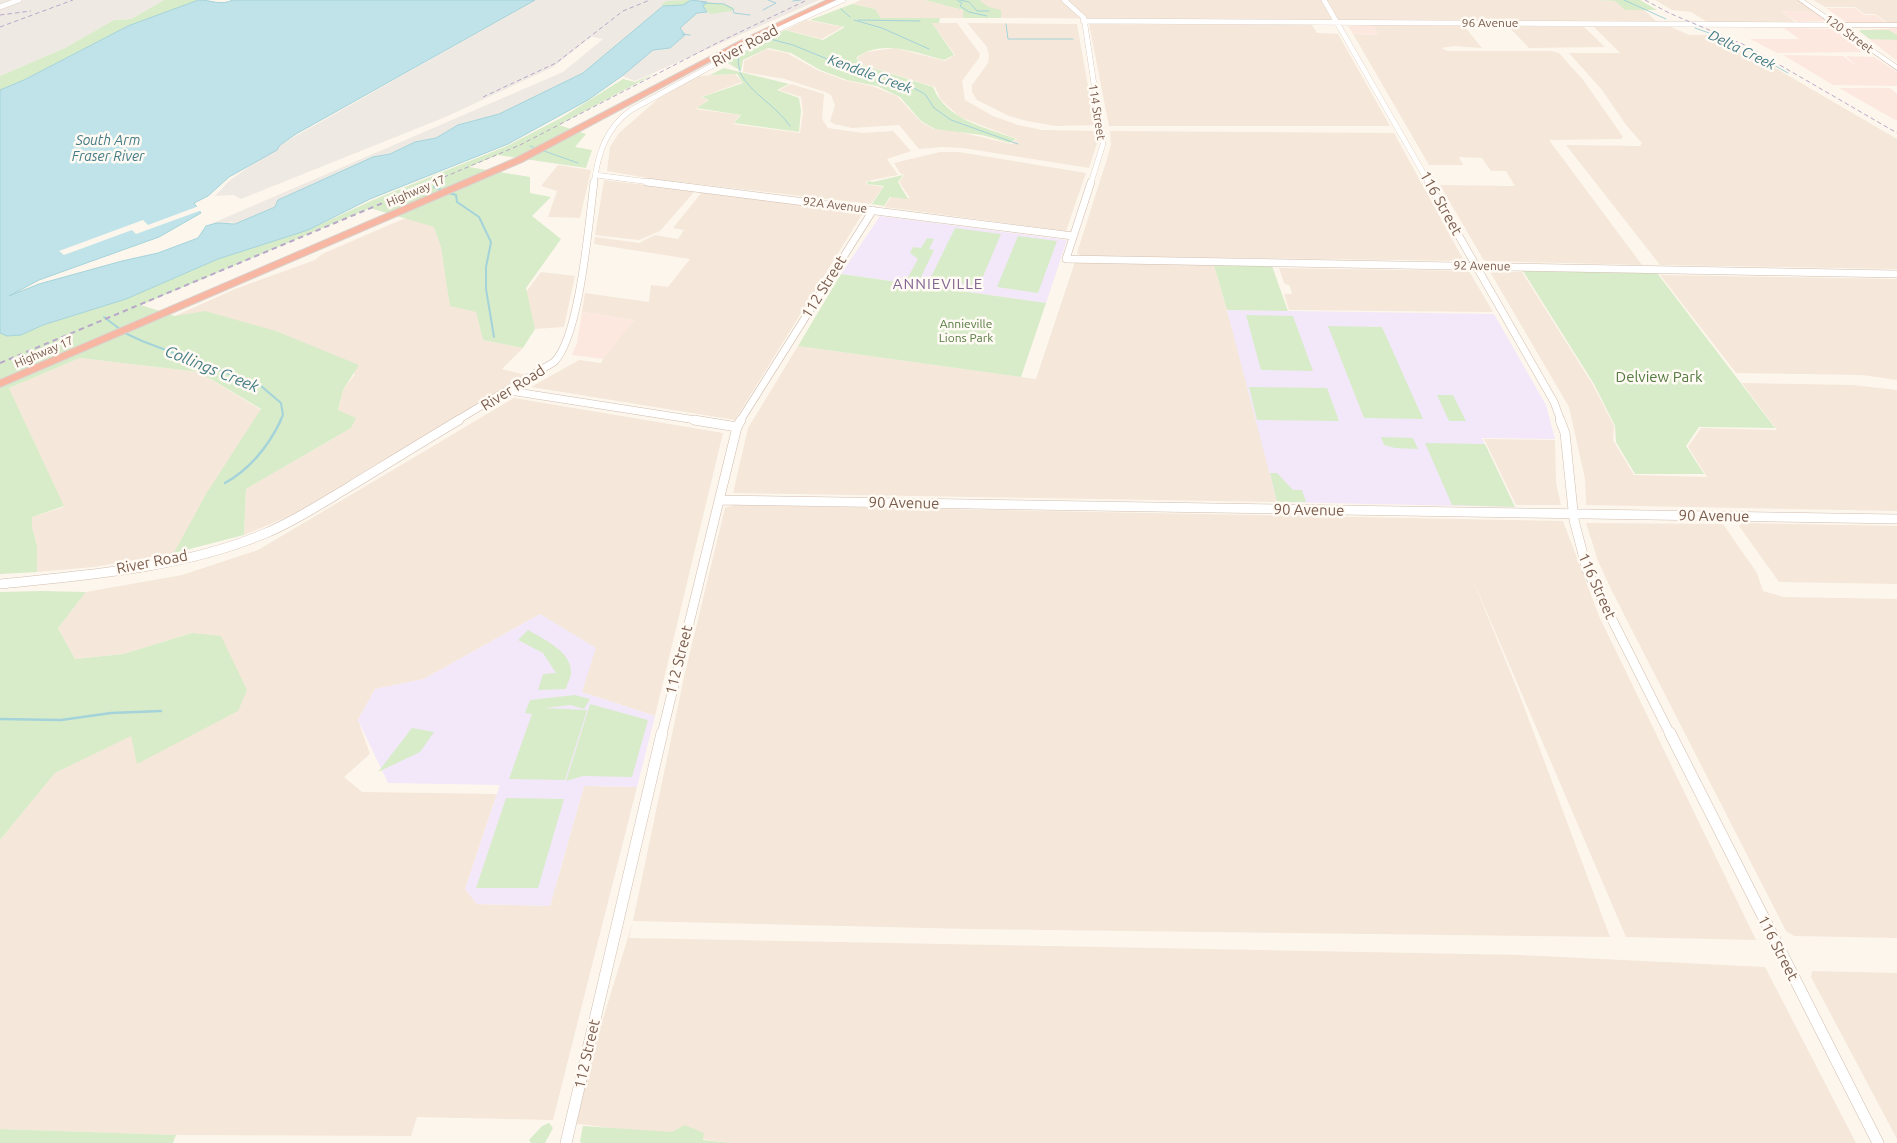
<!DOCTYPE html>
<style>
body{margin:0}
canvas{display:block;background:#fdf6ec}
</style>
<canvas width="1897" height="1143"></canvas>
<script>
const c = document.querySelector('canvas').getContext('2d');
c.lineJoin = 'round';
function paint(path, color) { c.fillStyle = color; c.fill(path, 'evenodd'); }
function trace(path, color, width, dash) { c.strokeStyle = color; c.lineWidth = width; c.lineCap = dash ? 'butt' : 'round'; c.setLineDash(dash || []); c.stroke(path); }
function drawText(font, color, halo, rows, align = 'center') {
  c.font = font + ' Ubuntu,sans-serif'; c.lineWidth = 5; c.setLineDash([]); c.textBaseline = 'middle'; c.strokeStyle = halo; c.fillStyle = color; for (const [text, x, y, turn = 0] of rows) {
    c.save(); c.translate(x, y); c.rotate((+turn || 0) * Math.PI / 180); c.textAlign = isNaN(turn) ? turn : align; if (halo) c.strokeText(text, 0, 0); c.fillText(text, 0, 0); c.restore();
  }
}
const residential = new Path2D(`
 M861,0H925L963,10V18H881L875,9L852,4Z
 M973,0H1596L1615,1L1625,10H1644L1657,22L1001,18V12L983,13Z
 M1655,0H1797L1815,12L1781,11L1797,23L1707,22L1691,12L1672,10Z
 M1813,0H1897V23H1888L1875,14H1864L1855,7H1825Z
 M806,20L843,27L822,39L786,30Z
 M932,23H957L980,54L979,58L962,81L965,100L993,116L1018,125L1042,130L1096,131L1097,143L1089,168L963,148L942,147L919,149L899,125L852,128L834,124L830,121L835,105L831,95L825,92L785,79L743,72L744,61L766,49L787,53L817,70L844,80L872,86L897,96L921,122L934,129L951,130L1011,144L1017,139L960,117L941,100L935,87L864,65L857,58L866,52L895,48L945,61L955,55Z
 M967,23L1077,24L1095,125L1057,126L1027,121L1009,116L977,100L972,92V85L988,63L989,56L987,47Z
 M1089,24L1312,25L1317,33L1338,34L1390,126H1109Z
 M1373,25L1464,26L1482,48L1454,46L1441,48L1448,51H1552L1559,53L1584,81L1623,137L1621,139L1549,140L1642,265L1486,261L1483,259L1440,185L1515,186L1506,171H1491L1482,158L1459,157L1463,165H1429L1353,34L1379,35Z
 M1508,26L1584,27L1605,47L1529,48Z
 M1594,27H1671L1689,35H1706L1765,62L1897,139V269L1660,265L1566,145L1640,146L1642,143L1626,125L1602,90L1569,53H1620Z
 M735,74L742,82L701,97L708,100L696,109L740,115L733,124L800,133L803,113L801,97L779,90L791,84L824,94L822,119L828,128L863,133L893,131L911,151L887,159L898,175L867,181L866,184L883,187L871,204L653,179L607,171L610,147L619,133L658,99L697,76Z
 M1110,131L1394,133L1464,261L1081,256L1077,253L1107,159L1111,145Z
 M940,152H959L1086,173L1066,231L884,207L891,197L910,198L899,182L904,175L900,173L894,163Z
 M558,165L591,170L580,218L548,217L557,191L541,186Z
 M604,180L695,191L660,231L639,240L595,235Z
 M702,192L863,213L735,420L531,387L579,360L601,363L609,349L634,320L582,312L585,293L649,302L651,285L668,287L690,259L594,244L595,237L639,243L655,235L678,239L684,230L673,228Z
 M429,217L476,312L483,340L523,348L502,369L526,375L429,435L292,515L244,535L246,489L351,428L338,411L343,390L355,374L175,316L235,289L315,260L322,254L403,219Z
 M1075,262L1214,265L1249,387L1277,502L733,493L748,428L798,346L1036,379Z
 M1279,268L1469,271L1493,312L1289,310L1284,294H1292L1290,286L1284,283Z
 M541,272L575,276L564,327L535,329L525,293Z
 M1490,272H1522L1593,385L1614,426L1613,440L1634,475L1707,477L1688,447L1701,428L1777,430L1742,383L1853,385L1897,390V511L1586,505L1585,479L1569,407Z
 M1660,275L1897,279V380L1862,375L1736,373Z
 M80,358L199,372L261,410L255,439L174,553L94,567L37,572V546L32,527V517L64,507L9,388Z
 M514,398L723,433L655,716L582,692L540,614L424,679L375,689L358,720L370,754L344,777L362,792L497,794L465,889L477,904L550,906L584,786L637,787L553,1120L417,1117L411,1136L176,1135L0,1129V840L55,773L131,735L138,764L192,633L123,654L75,659L58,628L86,592L182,575L258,550Z
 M1484,439L1555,440L1556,483L1561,505H1516Z
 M734,505L1563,521L1599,616L1756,940L1626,937L1470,573L1520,696L1610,937L968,929L633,921L629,938L1521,955L1765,967L1856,1143H733L571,1123L633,921L684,677L725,508Z
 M1586,523L1723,524L1757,573L1763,591L1784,597L1897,599V938L1794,936L1786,931L1612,591L1598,561Z
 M1742,523L1897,526V584L1779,582L1739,526Z
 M1812,971L1897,973V1139L1811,977Z`);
const commercial = new Path2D(`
 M1826,8H1855L1864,15H1875L1887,23H1847Z
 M1781,11L1815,12L1827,21L1797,22Z
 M1373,25L1379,35L1353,34L1348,26Z
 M1784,28L1838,29L1869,52L1777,53L1750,39H1799Z
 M1897,28V61L1859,31L1862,30Z
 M1783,55L1843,56L1857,66L1846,56L1874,57L1897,72V86L1833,85Z
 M1839,88H1890L1897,94V121Z
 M582,312L634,320L603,359L572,355L577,343Z`);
const industrial = new Path2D(`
 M0,0H164L131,19L114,20L65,48L0,76Z
 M535,0H819L635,81L622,76L653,49L670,48L684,35L680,28L697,13L706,12L702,6L706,2L691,1L663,6L583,73L499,114L458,125L436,138L415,142L390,154L373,157L278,200L275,207L235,224L232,222L206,226L563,72L603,39L589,36L591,37L553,67L448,116L241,199L233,195L215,196L229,181L262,157L277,150L280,145Z`);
const education = new Path2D(`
 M880,216L1067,240L1046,303L841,274Z
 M1227,310L1494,314L1546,405L1555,439L1482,438L1515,507L1277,502Z
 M540,614L596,648L582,692L655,716L637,787L584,786L550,906L477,904L465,889L500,785L388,783L358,720L375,689L424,679Z`);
const green = new Path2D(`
 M164,0H199L128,26L24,80L0,90V76L65,48L114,20L131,19Z
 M692,0L724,4L735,8L732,11L710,14L702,6L691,1L683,5L663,6L662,4L667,1Z
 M925,0H979L989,7L1001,10V18H963V10Z
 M1596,0H1640L1657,10H1625L1615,1Z
 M852,4L875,9L881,18H940L939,23H932L954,55L944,60C916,53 882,38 856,58L863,65L933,87C946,120 985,127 1016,139L1010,143L982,135L935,129L921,121L900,97L877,86L847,80L820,70L791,53L768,48L743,60L741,71L726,62L785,30L823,40L845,27L810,20Z
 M1862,30H1889L1897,35V40L1870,39L1859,31Z
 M724,68L789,84L777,90L799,98L801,111L799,132L734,123L741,115L697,108L709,100L702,97L743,83L737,74L710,75Z
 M656,73L559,125L586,134L575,147L592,150L586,168L498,155L469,167L530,177V193L551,197L532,216L561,239L526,288L535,329L523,348L483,340L476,312L450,306L441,247L434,227L370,208L141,305L175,316L205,311L276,331L359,365L343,390L338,410L356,418L351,428L246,489L244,535L174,553L206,494L261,409L199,372L80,358L9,388L64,506L32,517V527L37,546V572L0,574V333L7,336L21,335L43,325L126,299L218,259L308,230L373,200L507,146L561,118L623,79L635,82Z
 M903,175L898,182L908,199L890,197L884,206L872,204L884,186L867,184L868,181L873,182Z
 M955,228L1001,234L979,286L930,279Z
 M1018,236L1057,241L1038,293L997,287Z
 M927,238L934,239L929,249L934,250L919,281L907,279L918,259L910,253L913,247L921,248Z
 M1214,265L1272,266L1288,311L1227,310Z
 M1523,271L1657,273L1775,428L1699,427L1686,446L1704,474H1635L1616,442L1615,426L1594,384Z
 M841,274L1046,303L1021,377L798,346Z
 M1246,315L1293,316L1313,371L1261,370Z
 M1328,326L1382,327L1423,419L1364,418Z
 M1249,387L1327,388L1339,421L1257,420Z
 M1437,395H1453L1466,421H1449Z
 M1381,437L1413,438L1418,449L1395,448L1384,445Z
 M1425,443L1485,444L1515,507L1452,505Z
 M1270,473H1277L1293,490H1302L1306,502H1277Z
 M42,591L86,592L58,628L75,659L123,654L192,633L221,636L247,690L238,711L137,764L131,736L55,773L0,840V592Z
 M528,630C543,639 573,652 571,674C570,679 567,684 566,689L538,690L543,674L556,673L543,653L518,640Z
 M575,695L590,699L584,709L571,705L545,708L587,710L565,780L509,779L532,714L525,713L530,700Z
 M590,704L648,720L632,777L583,776L566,781Z
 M412,728L434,732L420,752L378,772Z
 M506,798L564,799L538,888H476Z
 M549,1123L553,1128L545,1143H531L529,1140L542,1126Z
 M685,1125L704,1133L703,1140L733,1143H581L580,1141L583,1126L672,1132Z
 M0,1129L176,1135L173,1143H0Z`);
const water = new Path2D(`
 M199,0C212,0 220,6 233,0H535L296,134L280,145L277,150L229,177L208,196L194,203L201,213L159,237L39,280L9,296L39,284L122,261L158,253L198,238L206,226L217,223L235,224L275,207L278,200L373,157L390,154L415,142L436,138L458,125L499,114L583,73L663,6L683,5L691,0L707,2L703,6L707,12L697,13L680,28L685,35L670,48L653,50L622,76L588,100L508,144L370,199L308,230L218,259L126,299L43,325L21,335L7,336L0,333V90L24,80L128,26Z`);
const pier = new Path2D(`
 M199,206L202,210L136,234L132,230L64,255L59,251L143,220L148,225Z`);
const streamFar2 = new Path2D(`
 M957,0L962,3L960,6L969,12L987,16
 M960,0L969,2L977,11H989
 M1624,0L1666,19
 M793,1L801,0
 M702,3L724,4L733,9L734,13L750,15
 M841,9L850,17
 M763,10L776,3L768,0
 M854,20L882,28L929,49
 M858,20L920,21
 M1006,24L1008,39H1073
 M1695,28L1729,40L1788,73
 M682,34L690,35
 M770,39L793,45L837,63L902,82L925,94L934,108L951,120L1018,144
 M740,71L738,62L741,51
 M740,73C752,95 776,105 790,126
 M530,146L578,163`);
const streamFar1 = new Path2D(`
 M434,187L444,191
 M449,193L456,195L457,202L479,217L491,242L486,267V289L494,337
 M104,317L125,333L142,341L261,386L281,403L283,415L280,421`);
const stream = new Path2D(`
 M225,483C250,469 268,447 281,420
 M0,719L61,720L111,713L161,711`);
const tertiaryFar3 = new Path2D(`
 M1064,0L1084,18L1103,144L1091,183
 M1324,0L1429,183
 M0,7L19,0
 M1083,21L1837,25
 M596,175L657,183
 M594,183C598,153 606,128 631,110L783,27L843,0`);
const tertiaryFar2 = new Path2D(`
 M647,182L1073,236
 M1091,182L1066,259L1897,274
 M1428,182L1554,402L1561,421
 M510,391L702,421
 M456,421L554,362C580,337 589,221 594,182
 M740,421L873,210`);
const tertiaryFar1 = new Path2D(`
 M694,420L737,427
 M1560,420L1565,433L1574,520L1587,570L1670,734
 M720,500L1897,519
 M0,584C88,575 184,568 266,533C295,521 322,503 349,487C385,465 422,442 459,420
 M662,734L737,427L741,420`);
const tertiary = new Path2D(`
 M1670,733L1878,1143
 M566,1143L662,733`);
const secondary = new Path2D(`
 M1798,0H1804L1838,23H1897V27H1842L1897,65V70Z`);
const motorway = new Path2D(`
 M827,0H835L750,40L522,162L0,387V380L516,158L746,38Z`);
const railFar1 = new Path2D(`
 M1645,0L1669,13L1747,46L1897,133
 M0,15L31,11
 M0,27L73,0
 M483,97L556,63L623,11L650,0
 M430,183L520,145L715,44L807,0`);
const rail = new Path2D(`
 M0,363L433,182`);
const farStreetnames = [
 ["96 Avenue",1490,23],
 ["120 Street",1849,34,36],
 ["114 Street",1097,112,81],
 ["Highway 17",416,191,-23],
 ["92A Avenue",835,205,7],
 ["92 Avenue",1482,266,1],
 ["Highway 17",44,352,-23]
];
const farParknames = [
 ["Annieville",966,324],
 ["Lions Park",966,338]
];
const farWaternames = [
 ["Delta Creek",1742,50,26],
 ["Kendale Creek",870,74,20],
 ["South Arm",108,140],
 ["Fraser River",108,156]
];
const streetNames = [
 ["River Road",745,46,-28],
 ["116 Street",1441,203,61],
 ["112 Street",824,287,-58],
 ["River Road",513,388,-32],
 ["90 Avenue",904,503,1],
 ["90 Avenue",1309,510,1],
 ["90 Avenue",1714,516,1],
 ["River Road",152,562,-11],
 ["116 Street",1597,586,66],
 ["112 Street",679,660,-76],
 ["116 Street",1778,948,63],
 ["112 Street",587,1054,-77]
];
const farQuarternames = [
 ["ANNIEVILLE",938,284]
];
const parkNames = [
 ["Delview Park",1659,377]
];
const waterNames = [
 ["Collings Creek",212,369,22]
];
paint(residential, '#f5e8da');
paint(commercial, '#fde8e0');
paint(industrial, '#efe9e4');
paint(education, '#f3e8fa');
paint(green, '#d8ecc9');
paint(water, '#bfe3e8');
trace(water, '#a5d3da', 1);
paint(pier, '#fdf6ec');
trace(streamFar2, '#a5d3da', 1);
trace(streamFar1, '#a5d3da', 2);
trace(stream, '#a5d3da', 2.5);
trace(tertiaryFar3, '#d1beb0', 5.5);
trace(tertiaryFar2, '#d1beb0', 8);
trace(tertiaryFar1, '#d1beb0', 10);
trace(tertiary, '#d1beb0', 12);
trace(secondary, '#d6c0b0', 1);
trace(motorway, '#dad1cd', 2);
trace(tertiaryFar3, '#fff', 5);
trace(tertiaryFar2, '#fff', 7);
trace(tertiaryFar1, '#fff', 9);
trace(tertiary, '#fff', 11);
paint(secondary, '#fff');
paint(motorway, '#f7b7a3');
trace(railFar1, '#b9a8c9', 1, [4.5, 3]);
trace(rail, '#b9a8c9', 2, [5.5, 4]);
drawText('12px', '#7a5c4d', '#fffaf3', farStreetnames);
drawText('12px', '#537a41', '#fffaf3', farParknames);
drawText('italic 14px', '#437c86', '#fffaf3', farWaternames);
drawText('15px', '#7a5c4d', '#fffaf3', streetNames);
c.letterSpacing = '1px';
drawText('15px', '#846695', '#fffaf3', farQuarternames);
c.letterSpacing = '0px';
drawText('15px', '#537a41', '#fffaf3', parkNames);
drawText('italic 16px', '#437c86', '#fffaf3', waterNames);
</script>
